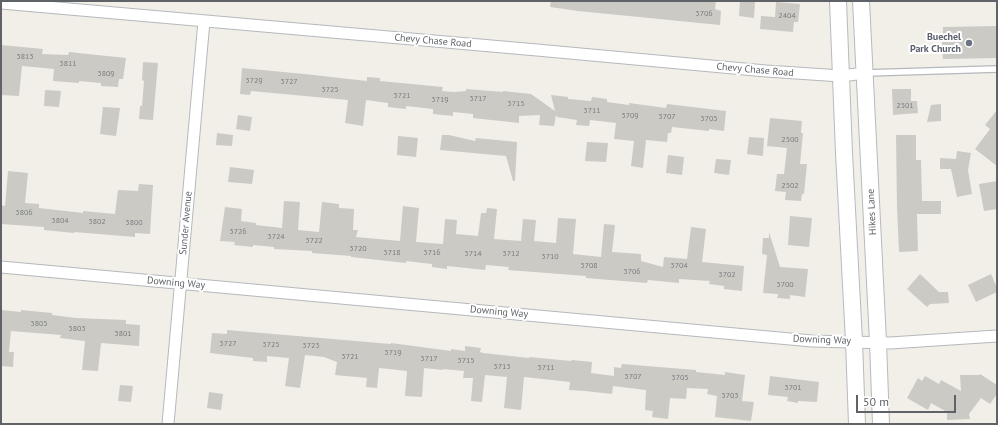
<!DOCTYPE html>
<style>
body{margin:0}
#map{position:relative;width:998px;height:425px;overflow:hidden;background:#f1efe8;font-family:"PT Sans",sans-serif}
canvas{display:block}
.frame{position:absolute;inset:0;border:2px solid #5f6368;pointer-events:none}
.scale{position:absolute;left:856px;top:395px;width:100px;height:18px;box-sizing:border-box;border:2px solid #5f6368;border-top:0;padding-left:5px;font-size:12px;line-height:14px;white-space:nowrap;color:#5f6368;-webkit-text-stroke:3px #fff;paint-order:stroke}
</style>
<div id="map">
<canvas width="998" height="425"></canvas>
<div class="frame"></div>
<div class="scale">50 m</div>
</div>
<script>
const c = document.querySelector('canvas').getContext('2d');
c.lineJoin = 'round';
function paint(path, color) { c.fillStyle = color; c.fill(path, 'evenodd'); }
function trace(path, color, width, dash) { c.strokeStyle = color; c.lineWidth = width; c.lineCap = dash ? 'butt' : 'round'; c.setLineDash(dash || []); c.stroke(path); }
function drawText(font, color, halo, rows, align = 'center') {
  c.font = font + ' "PT Sans",sans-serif'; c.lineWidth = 4; c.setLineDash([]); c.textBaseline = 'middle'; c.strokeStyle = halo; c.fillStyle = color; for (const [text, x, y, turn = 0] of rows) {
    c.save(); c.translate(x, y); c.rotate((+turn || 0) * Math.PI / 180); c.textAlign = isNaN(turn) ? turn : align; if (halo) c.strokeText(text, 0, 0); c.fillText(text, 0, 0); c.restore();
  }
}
const building = new Path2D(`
 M551,1H716L715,9L721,11L720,25L578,11L550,7Z
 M740,1H755L754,18L739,16Z
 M776,2L800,4L798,22H794L793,32L760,29L761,16L775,17Z
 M997,26V58L943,59L942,47L943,27Z
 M1,45L43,49L42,54L68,55L69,52L126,58L123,79H119L118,87L101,86V83L79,81V83L53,81L54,69L22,66L19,96L1,95Z
 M143,62L158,63L153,120L139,119L140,106H142L144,81L142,80Z
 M242,68L304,74L367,81V77L380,78V81L443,87L442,91L454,92L466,91V89L503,92V91L531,94L555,111L551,95L568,97V99L591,101L592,97L607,99V102L629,105V103L666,108L667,104L726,111L724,131L709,129V131L672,127L671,133H668L667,142L646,140L643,168L631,166L634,141L614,139L616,123L590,120L589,126L576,125L577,120L557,117L556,115L554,126L539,125L540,115L519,116V123L473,118V114L453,112V116L433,114V109L406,106V109L388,107V103L366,100L363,126L345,123L348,100L251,91L250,95L240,94Z
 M892,89H911V101H917L918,113L893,115Z
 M45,90L61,91L59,107L44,106Z
 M941,104V121L927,122L931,105Z
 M103,107L120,108L116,136L100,134Z
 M997,110V166L975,149L990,129L985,125Z
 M238,115L252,117L250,131L236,129Z
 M770,118L802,121L801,133H803L800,164H807L804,194H802L801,201L785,200L786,192L775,191L777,174H784L787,148L767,146Z
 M217,133L233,135L232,146L216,145Z
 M442,135H449L475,141L476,138L517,142L515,181H513L506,156L440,150Z
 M896,135H916V160H921L922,201H941V214H917L918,251L899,252L897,206Z
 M398,136L418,138L416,157L397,155Z
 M749,137L764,138L763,156L747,154Z
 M587,142L608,143L606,162L585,161Z
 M957,151L971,153L968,170L972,194L957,197L951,169H940V158L956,159Z
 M668,155L684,157L682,175L666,173Z
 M716,159L731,160L729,175L714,173Z
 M230,167L254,170L252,184L228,182Z
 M8,171L28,173L25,203L39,204V208L83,213V211L115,214L118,190L138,191L139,184L153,185L150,234L135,233V237L74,232V233L44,230V227L1,224V205L5,206Z
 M997,181V209L984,211L979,184Z
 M284,201L300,202L298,230L319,232L322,202L339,204V208L354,209L353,230H358L356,237L400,241L403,206L419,208L416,242L443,244L445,219L457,220L456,234L478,236L481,213H486L487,208L497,209L494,239L521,241L523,219L536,220L534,241L556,243L558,218L576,219L573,254L601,257L604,224L615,225L612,252L641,254V261L663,267L664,257L687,259L691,227L706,229L702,262L744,266L742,291L724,289V286L709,284L710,281L679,279V283L648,280L647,283L586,278V276L508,270L509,267L486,265L485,270L447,266V269L432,267V264L406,261V263L351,257V256L312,253V251L274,249V247L253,245V247L234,245L235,242L220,241L225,207L242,209L241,221L256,223V225L282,228Z
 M790,216L812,218L809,247L788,245Z
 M769,232L780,267L808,269L805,297L790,295V299L777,298L778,294L763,293L767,255L762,254L763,238H769Z
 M920,274L939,292H948L949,303L930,304L927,307L907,289Z
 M991,274L997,288V292L976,302L968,285Z
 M1,310L21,312V310L52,313V315L76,318L126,320V324L140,325L139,346L101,343L98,371L82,370L85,341L60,338L61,335L11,331L9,352H14L13,367L1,366Z
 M227,330L391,344V343L451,351V349L465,351V346L481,348L480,352L483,353L529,358V357L571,361L572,360L592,362L591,373L614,376V367L621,368L622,364L696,370V372L725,375V372L745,375L742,401L754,402L751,421L715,417L717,396L707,394L708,389L687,388L686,399L670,398L668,419L652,417L653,411L645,410L646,390L613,386L612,394L585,391L569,390L570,382L524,377L521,410L504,408L507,377L485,375L482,402L471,401L473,378H463L464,371L443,369V370L424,368L422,397L405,396L407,371L379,368L377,388L366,387L367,378L335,375L337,362L324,357L305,355L300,388L285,386L289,358L267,356V362L253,361V358L210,353L212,333L227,334Z
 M980,374L997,385V394L990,404L981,398L969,414L970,419L947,420V412L931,403L928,410L907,398L918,378L922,381L925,376L939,384L941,380L961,391L960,375H979Z
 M770,376L819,382L817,402L798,401V403L787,401L788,397L768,395Z
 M120,385L133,386L131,402L118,401Z
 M209,392L223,394L221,410L207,408Z`);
const service = new Path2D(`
 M865,73L997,69`);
const minor = new Path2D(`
 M1,3L537,50L766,71L841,76L865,73
 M1,267L812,341L890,343L997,336
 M168,424L204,21`);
const secondary = new Path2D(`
 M838,1L844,153L854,341L857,424
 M861,1L878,342L881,424`);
const markers = [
 [969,43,4,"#6b7280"]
];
const numberNames = [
 ["3706",704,14],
 ["2404",787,16],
 ["3813",25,57],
 ["3811",68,64],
 ["3809",106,74],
 ["3729",254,81],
 ["3727",289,82],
 ["3725",330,90],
 ["3721",402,96],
 ["3717",478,99],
 ["3719",440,100],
 ["3715",516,104],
 ["2501",905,106],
 ["3711",592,111],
 ["3709",630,116],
 ["3707",667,117],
 ["3705",709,119],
 ["2500",790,140],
 ["2502",790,186],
 ["3806",24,213],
 ["3804",60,221],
 ["3802",97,222],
 ["3800",134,223],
 ["3726",238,232],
 ["3724",276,237],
 ["3722",314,241],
 ["3720",358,249],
 ["3718",392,253],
 ["3716",432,253],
 ["3714",473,254],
 ["3712",511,254],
 ["3710",550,257],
 ["3708",589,266],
 ["3704",679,266],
 ["3706",632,272],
 ["3702",727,275],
 ["3700",785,285],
 ["3805",39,324],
 ["3803",77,329],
 ["3801",123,334],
 ["3727",228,344],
 ["3725",271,345],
 ["3723",311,346],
 ["3719",393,353],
 ["3721",350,357],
 ["3717",429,359],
 ["3715",466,361],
 ["3713",502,367],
 ["3711",546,368],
 ["3707",633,377],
 ["3705",680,378],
 ["3701",793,388],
 ["3703",730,396]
];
const worshipNames = [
 ["Buechel",961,37],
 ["Park Church",961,49]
];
const streetNames = [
 ["Chevy Chase Road",433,41,5],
 ["Chevy Chase Road",755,70,5],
 ["Hikes Lane",872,212,-93],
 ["Sunder Avenue",186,223,-85],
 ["Downing Way",176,283,5],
 ["Downing Way",499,312,5],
 ["Downing Way",822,340,2]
];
paint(building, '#cccac5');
trace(service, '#b5b8bc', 8);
trace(minor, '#b5b8bc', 13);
trace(secondary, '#b6babf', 18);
trace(service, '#fff', 5.5);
trace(minor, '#fff', 11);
trace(secondary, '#fff', 16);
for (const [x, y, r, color] of markers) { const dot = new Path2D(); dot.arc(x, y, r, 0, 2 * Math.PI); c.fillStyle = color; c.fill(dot); trace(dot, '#fff', 1.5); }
drawText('8px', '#7a7d7f', null, numberNames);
drawText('bold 10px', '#5b616d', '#fff', worshipNames, 'right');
drawText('10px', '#5f6368', '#fff', streetNames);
</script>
